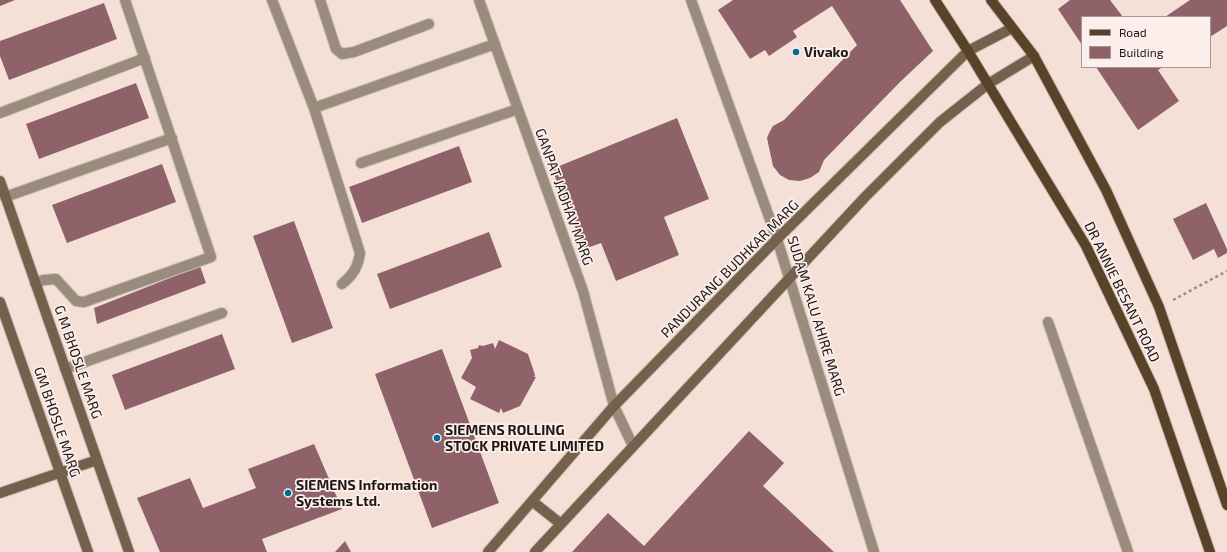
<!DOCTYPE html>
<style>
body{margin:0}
#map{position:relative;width:1227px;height:552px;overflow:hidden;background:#f5e0d8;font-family:"Exo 2",sans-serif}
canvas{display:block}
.legend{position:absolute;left:1081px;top:16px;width:130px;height:52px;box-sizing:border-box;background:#fcefeb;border:1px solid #a39895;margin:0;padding:5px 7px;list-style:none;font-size:12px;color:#1d1613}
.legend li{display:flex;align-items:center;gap:8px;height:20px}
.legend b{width:20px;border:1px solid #a39895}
</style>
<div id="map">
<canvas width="1227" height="552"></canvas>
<ul class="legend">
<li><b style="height:5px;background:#594328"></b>Road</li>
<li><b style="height:11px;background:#8f626a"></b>Building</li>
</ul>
</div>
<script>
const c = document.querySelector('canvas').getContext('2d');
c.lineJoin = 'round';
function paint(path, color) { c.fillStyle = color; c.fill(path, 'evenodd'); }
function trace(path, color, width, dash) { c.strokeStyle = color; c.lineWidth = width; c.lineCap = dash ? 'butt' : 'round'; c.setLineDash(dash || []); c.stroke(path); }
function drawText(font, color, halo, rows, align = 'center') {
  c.font = font + ' "Exo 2",sans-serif'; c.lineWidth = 3.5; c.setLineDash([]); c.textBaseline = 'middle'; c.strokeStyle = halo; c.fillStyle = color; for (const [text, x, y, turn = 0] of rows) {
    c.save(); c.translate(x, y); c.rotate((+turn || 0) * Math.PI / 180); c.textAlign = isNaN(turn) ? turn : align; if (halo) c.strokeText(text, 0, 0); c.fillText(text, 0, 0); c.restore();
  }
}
const building = new Path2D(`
 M0,0H15L0,6Z
 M733,0H900L933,51L900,82L824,160L819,172L810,178L800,181L789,180L780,175L773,166L767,138L769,133L773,126L784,120L857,45L832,6L793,31L797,37L769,56L765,50L750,59L718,10Z
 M1070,0H1110L1123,17H1082V45L1058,9Z
 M1190,0H1227V26L1210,37V17H1165Z
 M104,3L117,39L9,80L0,56V41Z
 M1096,67H1163L1158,70L1179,101L1138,130Z
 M136,83L149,118L39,159L26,124Z
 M677,118L709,199L664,217L679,255L616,281L601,243L584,249L552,169Z
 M459,146L472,182L362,223L349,187Z
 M162,164L176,202L67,243L52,205Z
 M1206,203L1227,249V253L1218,258L1214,249L1193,260L1173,219Z
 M294,221L333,328L292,343L253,236Z
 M489,232L502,267L390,309L377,274Z
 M200,266L206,283L97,324L94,308Z
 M222,334L235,369L125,410L112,375Z
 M499,340L528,354L535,375L534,377H536L520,406L503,413L501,408L499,413L470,399L476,387L461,378L472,358L470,350L478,348L479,345L483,346L493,343L495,349Z
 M442,349L499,503L432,528L375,374Z
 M749,431L784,463L763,486L834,552H572L608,513L644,546Z
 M314,444L342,509L262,539L267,552H160L137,498L190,478L203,508L256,488L248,469Z
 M345,541L351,552H335Z`);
const path = new Path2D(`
 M1173,300L1227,271`);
const lane = new Path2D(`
 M320,0L336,49L342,54L354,52L429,24
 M1048,322L1128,552
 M65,369L222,313`);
const street = new Path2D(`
 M272,0L314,108L495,44
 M479,0L583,291L614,406L633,446
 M691,0L777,239L874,552
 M314,108L360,253C358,267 353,275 342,284
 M0,113L145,58
 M361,163L518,109
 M5,197L172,138
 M35,283L44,280L56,279L76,301L84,302L211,257L125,0`);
const secondary = new Path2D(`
 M0,181L129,552
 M0,302L88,552
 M0,493L97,460
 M532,501L561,524
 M488,552L614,406L777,239L968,51L1012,28
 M535,552L865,197L940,122L988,84L1034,56`);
const primary = new Path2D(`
 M935,0L968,51L1086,246L1154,389L1210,552
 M991,0L1034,56L1106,190L1159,307L1227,505`);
const markers = [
 [796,52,4,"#026a97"],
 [437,438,4,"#026a97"],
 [288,493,4,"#026a97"]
];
const poiNames = [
 ["Vivako",804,52],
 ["SIEMENS ROLLING",445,430],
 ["STOCK PRIVATE LIMITED",445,446],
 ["SIEMENS Information",296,485],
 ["Systems Ltd.",296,501]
];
const streetNames = [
 ["GANPAT JADHAV MARG",564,197,70],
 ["PANDURANG BUDHKAR MARG",730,269,-45],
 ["DR ANNIE BESANT ROAD",1122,292,64],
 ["SUDAM KALU AHIRE MARG",816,316,73],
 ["G M BHOSLE MARG",78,362,71],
 ["GM BHOSLE MARG",57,422,71]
];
paint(building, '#8f626a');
trace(lane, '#cebcb5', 12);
trace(street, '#cebcb5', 12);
trace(secondary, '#cebcb5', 12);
trace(primary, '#cebcb5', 12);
trace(path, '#9c8d87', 2.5, [3, 3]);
trace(lane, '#998c7c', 10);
trace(street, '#998c7c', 10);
trace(secondary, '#74614b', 10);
trace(primary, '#594328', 10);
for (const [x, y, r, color] of markers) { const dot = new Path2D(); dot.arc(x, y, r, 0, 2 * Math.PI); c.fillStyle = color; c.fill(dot); trace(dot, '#fcefeb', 1.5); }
drawText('bold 14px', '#1d1613', '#fcefeb', poiNames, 'left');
drawText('14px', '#1d1613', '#fcefeb', streetNames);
</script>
